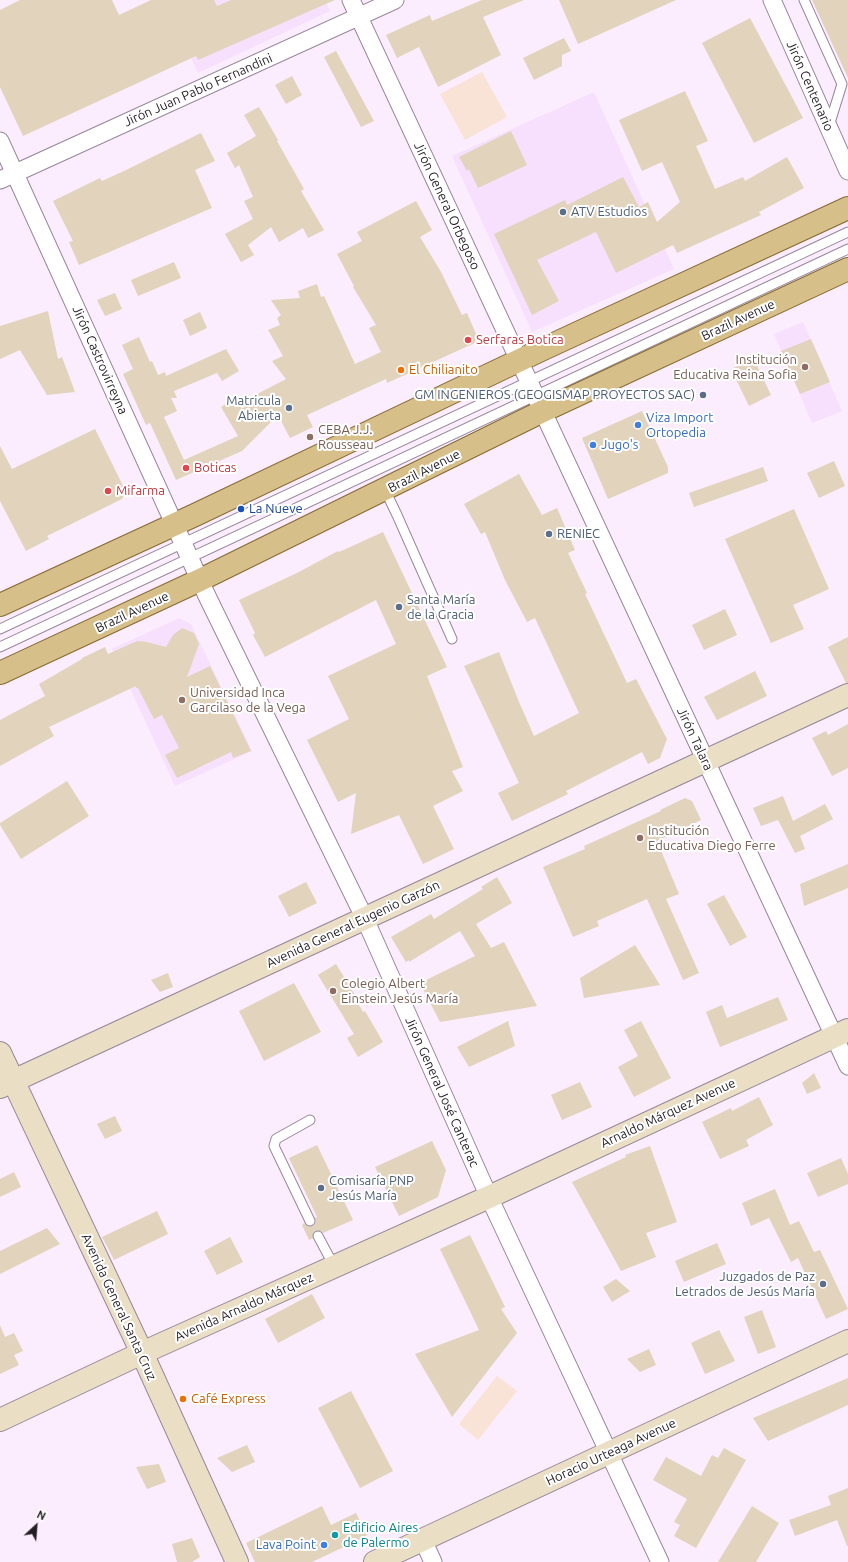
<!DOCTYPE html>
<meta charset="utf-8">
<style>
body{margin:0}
#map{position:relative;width:848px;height:1562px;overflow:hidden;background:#fbecfe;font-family:Ubuntu,sans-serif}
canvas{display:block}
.north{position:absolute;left:16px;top:1506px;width:40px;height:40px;-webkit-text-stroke:3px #fff;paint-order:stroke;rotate:26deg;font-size:11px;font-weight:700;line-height:16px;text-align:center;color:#231d24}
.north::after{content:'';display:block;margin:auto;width:14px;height:18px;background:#231d24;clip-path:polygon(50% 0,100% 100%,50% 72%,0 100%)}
</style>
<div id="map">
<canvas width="848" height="1562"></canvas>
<div class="north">N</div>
</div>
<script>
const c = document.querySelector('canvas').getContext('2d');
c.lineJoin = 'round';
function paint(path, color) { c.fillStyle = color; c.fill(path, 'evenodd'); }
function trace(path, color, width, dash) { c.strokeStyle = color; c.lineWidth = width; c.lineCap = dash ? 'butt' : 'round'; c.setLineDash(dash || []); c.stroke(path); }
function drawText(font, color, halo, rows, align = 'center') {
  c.font = font + ' Ubuntu,sans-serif'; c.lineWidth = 4; c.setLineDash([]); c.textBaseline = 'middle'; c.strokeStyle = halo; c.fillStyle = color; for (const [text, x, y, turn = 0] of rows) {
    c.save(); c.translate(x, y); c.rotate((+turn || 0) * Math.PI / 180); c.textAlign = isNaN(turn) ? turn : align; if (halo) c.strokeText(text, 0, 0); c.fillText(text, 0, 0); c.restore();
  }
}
const built = new Path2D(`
 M164,0H325L330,11L198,73Z
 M594,92L674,269L532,332L452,156Z
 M803,322L842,411L812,423L774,334Z
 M179,618L191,624L252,751L175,786L112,649Z`);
const industrial = new Path2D(`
 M482,72L507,117L465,140L440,94Z
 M497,1376L517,1391L478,1440L459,1424Z`);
const building = new Path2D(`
 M20,0H112L119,15L151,0H214L217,6L231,0H335L198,60L196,56L23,136L0,87V10Z
 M482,0H524L483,17L501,55L438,87L419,47L397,58L386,35L430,15L432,21Z
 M559,0H676L578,44Z
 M812,0H848V78Z
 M750,18L803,118L754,143L702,43Z
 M564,38L571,51L562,55V66L534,80L523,58Z
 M336,51L374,121L361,127L324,57Z
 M292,76L302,95L286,104L275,85Z
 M685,91L708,141L696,146L715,189L743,177L745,181L787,157L804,188L759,212L761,215L677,253L673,245L616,273L596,232L537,260L559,301L532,315L494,234L565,200L567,205L623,177L639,207L648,202L657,222L680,202L662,162L642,171L619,120Z
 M259,107L278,140L277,141L304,189L301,191L324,230L308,238L303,228L279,242L271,227L248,245L254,255L241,262L225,234L253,219L244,201L253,197L239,165L235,168L227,153L256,136L244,115Z
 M511,131L527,165L478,188L469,169L467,171L459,157Z
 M201,133L215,161L195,170L212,208L79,265L69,242L73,241L53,201L100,178L102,181L126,170Z
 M416,201L432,230L420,237L441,272L462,315L467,313L479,341L387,383L386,379L307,415L313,427L290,438L278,415L242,451L176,480L150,423L146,425L123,374L133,369L122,345L139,337L150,362L152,361L158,375L165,372L166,376L226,349L239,371L222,381L217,373L174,391L177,398H171L177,411L164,417L184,460L238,436L221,407L235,398L242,409L259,393L286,379L272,361L283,356L268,330L280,325L277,318L281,315L271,300L300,298L298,291L317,284L321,297L324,296L355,364L381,352L369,328L376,325L353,287L354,286L337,254L362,241L357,232Z
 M174,262L181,278L138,296L131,280Z
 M115,293L122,309L105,316L97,300Z
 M48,311L58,359L62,357L75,392L47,395L20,350L0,359V326Z
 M200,312L207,328L190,336L183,320Z
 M811,339L830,382L800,394L781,351Z
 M754,359L771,395L749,406L731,369Z
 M642,411L668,467V473L608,499L582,438Z
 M95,429L126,492L122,499L47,536L49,539L26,551L0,501V446L12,469Z
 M834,461L845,486L819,498L807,473Z
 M763,467L768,481L694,507L689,493Z
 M519,474L542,515L557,508L575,550L568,553L587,593L585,594L627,683L636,679L667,739L660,758L648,764L642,752L566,791L568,794L512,821L498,793L519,783L464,666L499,652L519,702L534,736L579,713L535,618L527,622L505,580L485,532L481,534L464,504Z
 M794,509L829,589L793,605L804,629L771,643L725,539Z
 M383,532L447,667L427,676L463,767L452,771L463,791L433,806L454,849L423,864L399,815L351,834L356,793L338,802L307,740L349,719L328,676L396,644L376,600L265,657L253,635L255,633L239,600L297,573L338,551L339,552Z
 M725,609L737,635L704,650L692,625Z
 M182,628L194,633L199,644L187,677L210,666L251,751L233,758L231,752L177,778L165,755L179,748L162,715L154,719L138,688H136V686L49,727L54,736L0,766V720L45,696L39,684L82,659V658L105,647L108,654L137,641L147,642L166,647L173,635Z
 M848,637V683H846L828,647Z
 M755,671L767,696L717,720L704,697Z
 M848,724V768L832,776L812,738L826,731L828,735Z
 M67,781L89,816L21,859L0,825V823Z
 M783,796L793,821L825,804L833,819L800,836L805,849L795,853L778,820L761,826L753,808Z
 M685,798L692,801L701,820L657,841L679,894L666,899L699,973L683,980L647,899L597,921L599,926L573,937L543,867L585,849L584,846L661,811L660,810Z
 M848,864V888L804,906L800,884Z
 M497,877L512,903L476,924L491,948L504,942L537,1006L440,1022L420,983L475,956L460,931L409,962V960L406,962L391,937L431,914L434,919L483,889L481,887Z
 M306,882L317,903L289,917L278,896Z
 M724,895L747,937L730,946L707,904Z
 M635,945L660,985L584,998L580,978Z
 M336,964L355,995L354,996L363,1012L365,1011L383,1042L358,1057L347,1038L354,1034L318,975Z
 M168,973L173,987L160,992L151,980Z
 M294,983L321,1032L264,1061L239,1011Z
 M778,997L788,1020L720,1047L706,1012L722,1005L727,1018Z
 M508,1021L515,1046L469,1067L457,1047Z
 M641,1021L671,1078L634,1097L618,1067L638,1056L624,1030Z
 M814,1073L821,1088L807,1094L802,1083Z
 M580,1082L592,1107L562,1120L551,1095Z
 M759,1097L773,1125L746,1140L749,1146L720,1159L702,1122L731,1108L732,1111Z
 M115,1116L122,1131L105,1139L97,1124Z
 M432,1141L446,1170L438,1197L399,1216L375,1167Z
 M317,1145L353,1220L323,1233L321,1231H316L313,1233V1238L309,1240L302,1225L304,1223L309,1227L313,1226L316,1222L315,1218L317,1217L289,1158Z
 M650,1146L677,1222L646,1233L656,1257L621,1271L572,1182L626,1157L625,1155Z
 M841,1158L848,1174V1184L818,1197L807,1173Z
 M14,1172L21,1187L0,1197V1179Z
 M775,1189L790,1225L799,1221L814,1252L820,1250L848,1309L826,1319L798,1258L791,1262L769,1218L751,1226L742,1203Z
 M157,1211L168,1234L114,1260L102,1237Z
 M47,1228L60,1244L0,1274V1251Z
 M470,1235L505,1307L501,1309L517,1333L452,1417L415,1354L479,1330L440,1249Z
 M230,1237L243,1262L217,1275L204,1251Z
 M717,1243L726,1264L684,1282L675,1261Z
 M616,1279L630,1291L612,1302L603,1287Z
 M312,1294L325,1318L278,1343L265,1319Z
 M762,1310L776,1347L758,1354L744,1317Z
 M0,1325L5,1337L14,1333L23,1351L14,1355L19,1365L0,1374Z
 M719,1330L735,1361L705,1374L691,1343Z
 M649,1349L656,1365L640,1372L627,1359Z
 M848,1378V1405L768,1441L753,1418Z
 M351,1391L393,1471L360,1488L318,1408Z
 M247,1445L255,1462L232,1472L217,1458Z
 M724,1448L746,1460L696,1548L674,1536L680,1525L674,1522L687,1499L653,1480L666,1457L701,1476L712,1455L718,1458Z
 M159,1464L166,1482L147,1489L136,1467Z
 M848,1488V1546H847L837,1520L795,1536L789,1520L831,1505L828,1496Z
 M322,1506L331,1525L356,1513L367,1536L312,1562H255L246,1543Z
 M752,1506L779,1523L756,1562H718Z
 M192,1538L200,1557L192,1562H177L172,1544Z`);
const lane = new Path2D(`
 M804,0L842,84L829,126
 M385,490L397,515L452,639
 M0,629L848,232
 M0,647L848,249
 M310,1221L274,1146L276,1139L310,1120
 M318,1236L334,1266`);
const street = new Path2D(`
 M351,0L848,1066
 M772,0L848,171
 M0,141L207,596L365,919L489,1197L660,1562
 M0,180L395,0
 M423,1540L433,1562`);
const secondary = new Path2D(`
 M0,1053L142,1353L237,1562
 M0,1087L848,695
 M0,1420L142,1353L489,1197L848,1030
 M375,1562L848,1341`);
const primary = new Path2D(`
 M0,605L195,515L541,350L848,208
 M0,673L200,580L543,411L848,269`);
const markers = [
 [563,212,4,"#5c6f8a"],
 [468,340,4,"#e0444e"],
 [805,367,4,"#8d6e63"],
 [401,370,4,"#e8710a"],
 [703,395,4,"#5c6f8a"],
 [289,408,4,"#5c6f8a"],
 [638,425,4,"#3f7fe0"],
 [310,437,4,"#8d6e63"],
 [593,445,4,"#3f7fe0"],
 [186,468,4,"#e0444e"],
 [108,491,4,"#e0444e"],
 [241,509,4,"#1a4fb4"],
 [549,534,4,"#5c6f8a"],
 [399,607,4,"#5c6f8a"],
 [182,700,4,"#8d6e63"],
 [640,838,4,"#8d6e63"],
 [333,991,4,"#8d6e63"],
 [321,1188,4,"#5c6f8a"],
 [823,1284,4,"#5c6f8a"],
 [183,1399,4,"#e8710a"],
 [335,1535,4,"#0f9aa8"],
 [324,1545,4,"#3f7fe0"]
];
const streetNames = [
 ["Jirón Centenario",810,86,66],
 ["Jirón Juan Pablo Fernandini",198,90,-24],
 ["Jirón General Orbegoso",447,206,65],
 ["Brazil Avenue",738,320,-25],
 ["Jirón Castrovirreyna",100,360,66],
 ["Brazil Avenue",424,471,-27],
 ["Brazil Avenue",132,612,-25],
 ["Jirón Talara",695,739,65],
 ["Avenida General Eugenio Garzón",353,924,-25],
 ["Jirón General José Canterac",442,1092,66],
 ["Arnaldo Márquez Avenue",668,1113,-25],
 ["Avenida General Santa Cruz",119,1307,65],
 ["Avenida Arnaldo Márquez",244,1307,-24],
 ["Horacio Urteaga Avenue",611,1452,-25]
];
const serviceNames = [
 ["ATV Estudios",571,212],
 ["GM INGENIEROS (GEOGISMAP PROYECTOS SAC)",695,395,"right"],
 ["Matricula",281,401,"right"],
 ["Abierta",281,416,"right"],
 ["RENIEC",557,534],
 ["Santa María",407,600],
 ["de la Gracia",407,615],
 ["Comisaría PNP",329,1181],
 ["Jesús María",329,1196],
 ["Juzgados de Paz",815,1277,"right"],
 ["Letrados de Jesús María",815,1292,"right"]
];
const healthNames = [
 ["Serfaras Botica",476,340],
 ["Boticas",194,468],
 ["Mifarma",116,491]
];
const educationNames = [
 ["Institución",797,360,"right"],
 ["Educativa Reina Sofia",797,375,"right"],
 ["CEBA J.J.",318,430],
 ["Rousseau",318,445],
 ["Universidad Inca",190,693],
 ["Garcilaso de la Vega",190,708],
 ["Institución",648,831],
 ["Educativa Diego Ferre",648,846],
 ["Colegio Albert",341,984],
 ["Einstein Jesús María",341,999]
];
const foodNames = [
 ["El Chilianito",409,370],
 ["Café Express",191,1399]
];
const shopNames = [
 ["Viza Import",646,418],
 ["Ortopedia",646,433],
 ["Jugo's",601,445],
 ["Lava Point",316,1545,"right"]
];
const transitNames = [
 ["La Nueve",249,509]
];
const cultureNames = [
 ["Edificio Aires",343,1528],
 ["de Palermo",343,1543]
];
paint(built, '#f7e0fd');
paint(industrial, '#f9e3d6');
paint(building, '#e2d3bc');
trace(lane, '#97879b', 11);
trace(street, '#97879b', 19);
trace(secondary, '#97879b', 24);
trace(primary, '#856a32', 24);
trace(lane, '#fff', 9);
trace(street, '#fff', 17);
trace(secondary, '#eadfc4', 22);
trace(primary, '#d6bf88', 22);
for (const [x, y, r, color] of markers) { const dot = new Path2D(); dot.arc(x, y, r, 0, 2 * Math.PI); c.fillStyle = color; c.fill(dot); trace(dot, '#fff', 1.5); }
drawText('13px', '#231d24', '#fff', streetNames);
drawText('13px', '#4e5e75', '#fff', serviceNames, 'left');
drawText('13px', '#be3a42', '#fff', healthNames, 'left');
drawText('13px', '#785e54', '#fff', educationNames, 'left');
drawText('13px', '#c56008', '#fff', foodNames, 'left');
drawText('13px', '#366cbe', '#fff', shopNames, 'left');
drawText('13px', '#164399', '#fff', transitNames, 'left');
drawText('13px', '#0d838f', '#fff', cultureNames, 'left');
</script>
